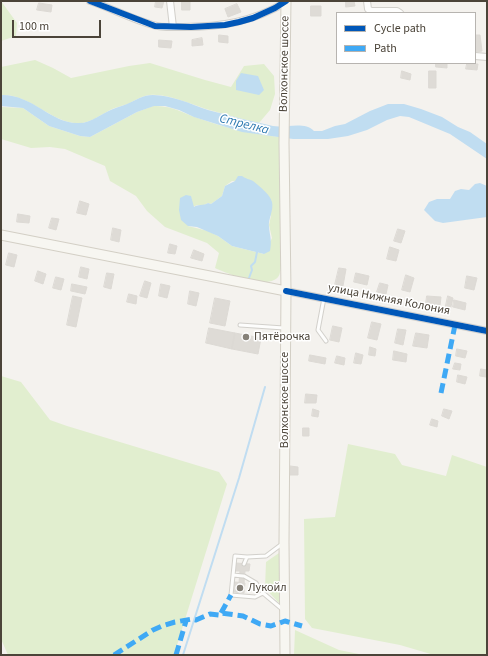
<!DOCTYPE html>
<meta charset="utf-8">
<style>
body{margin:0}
#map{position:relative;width:488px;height:656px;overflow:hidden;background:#f4f2ee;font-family:"Source Sans 3",sans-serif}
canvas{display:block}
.frame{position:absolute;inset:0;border:2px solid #4b4439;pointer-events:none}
.legend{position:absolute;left:336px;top:12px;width:140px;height:52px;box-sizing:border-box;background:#fff;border:1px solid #b7b4b0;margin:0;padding:5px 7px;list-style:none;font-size:12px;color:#4b4439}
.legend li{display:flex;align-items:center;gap:8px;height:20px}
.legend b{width:20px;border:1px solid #b7b4b0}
.scale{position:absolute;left:12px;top:20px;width:89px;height:18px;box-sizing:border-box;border:2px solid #4b4439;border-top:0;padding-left:5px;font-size:12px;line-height:14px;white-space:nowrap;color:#4b4439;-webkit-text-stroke:3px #fff;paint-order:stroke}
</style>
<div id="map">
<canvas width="488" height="656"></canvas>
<div class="frame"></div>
<ul class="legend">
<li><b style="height:5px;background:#0057b8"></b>Cycle path</li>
<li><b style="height:5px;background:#3fa9f5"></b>Path</li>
</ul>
<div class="scale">100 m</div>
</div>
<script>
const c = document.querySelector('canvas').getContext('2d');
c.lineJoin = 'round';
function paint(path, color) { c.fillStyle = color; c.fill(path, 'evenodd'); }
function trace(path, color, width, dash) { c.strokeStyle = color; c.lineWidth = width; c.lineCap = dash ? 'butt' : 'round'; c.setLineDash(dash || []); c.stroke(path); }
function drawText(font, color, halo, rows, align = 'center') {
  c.font = font + ' "Source Sans 3",sans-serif'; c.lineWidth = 3; c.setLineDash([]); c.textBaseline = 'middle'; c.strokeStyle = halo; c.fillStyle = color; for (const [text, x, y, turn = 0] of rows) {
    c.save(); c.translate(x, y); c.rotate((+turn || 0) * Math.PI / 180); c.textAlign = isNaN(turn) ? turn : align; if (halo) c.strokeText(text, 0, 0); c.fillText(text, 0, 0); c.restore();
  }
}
const green = new Path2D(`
 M1,1L17,23L16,36L1,41Z
 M35,60L53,68L71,78L129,66L150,63L205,80L231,87L244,66L264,64L274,76L275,94L270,110L259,123C241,119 224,114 206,109C191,104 165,93 150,95C141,96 136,100 128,104C122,106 116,107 110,110C99,116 88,125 74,123C49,120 29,94 1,95V67Z
 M153,106C173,106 178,111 195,117C222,127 251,134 280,137L281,267C280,272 280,278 274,280C261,287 228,274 215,268L219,253L207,243L165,227L147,211L136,196L110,181L105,166L65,149L50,147L31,148L1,139V107L23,108L49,126L80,136L90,137L137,112ZM232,181H235L271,216L269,225L272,238L264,254L232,246L218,236L208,231L188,226L193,202V207L197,205L202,206L208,203L211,204L222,196L225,186Z
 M1,376L21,382L50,420L67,426L219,472L227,484L174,655H8L1,639Z
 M348,444L395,454L402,465L446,476L452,455L487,467V655H434L400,645L312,628L305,619L304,519L335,517Z
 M279,553V603L265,588L266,562Z
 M295,630L339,650L364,655H294Z`);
const water = new Path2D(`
 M241,73L258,76L264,90L259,95L236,90V81Z
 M1,95C32,94 51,123 77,123C91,124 100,114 113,109C117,107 123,106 127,104C136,100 143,95 153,95C171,95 191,104 208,110C230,116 251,121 273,126C286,128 305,121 314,131H322L335,126L345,124L370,111L388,104H404L421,109L442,117L458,127L470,132L487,144V159L450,134L409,117L400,116L387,120L367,130L348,136L328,139H293L242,132L194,117L179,110L165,106H154L137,112L90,137L80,136L49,126L23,108L1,106Z
 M238,176H242C246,179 249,179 253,181C259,186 270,194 272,202C274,210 268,219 269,227C270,237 272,240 270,251L264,254L232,246L218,236L197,227L188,226L181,220L179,210L180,198L186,195L191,196L194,207C198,204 203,206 208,203L211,204L222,196L225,186L235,181Z
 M480,183L487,186V217L443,223L435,221L424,210L429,202L437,199H450L455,191L461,189L469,190L475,184Z`);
const stream = new Path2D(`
 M249,278L252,270L251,266L255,262L257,252
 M1,654V655
 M183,655L239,478L265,387`);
const building = new Path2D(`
 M156,1H164L162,8L155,7Z
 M182,1H190V10H182Z
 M346,1H354L355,6L346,7Z
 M39,3L52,5L51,12L37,10Z
 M237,4L241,12L228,17L225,9Z
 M311,6H321V16H311Z
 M219,35L228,36V43L219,42Z
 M475,35H480L482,51L476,52Z
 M202,38L203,45L192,46V40Z
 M159,40L172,41L171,48L159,47Z
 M436,63H447V68L436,67Z
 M467,64H478L477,70L466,69Z
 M402,71L411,74L410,80L401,78Z
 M429,71H436V88H429Z
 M80,201L89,204L86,215L77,213Z
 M18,214L30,216L29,223L17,222Z
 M52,218L59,219L56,230L49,228Z
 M113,228L121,230L119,242L111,240Z
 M398,229L405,231L401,243L394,241Z
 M170,244L177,246L175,254L168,253Z
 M390,247L399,250L396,261L387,259Z
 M194,250L204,254L202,261L191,258Z
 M9,253L17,255L14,267L6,265Z
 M81,267L89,269L87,279L79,277Z
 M339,268L346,269L343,286L335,285Z
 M38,271L46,274L43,284L35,281Z
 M107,273L114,274L111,289L104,287Z
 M356,273L369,276L367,285L354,282Z
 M406,275L414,278L410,292L402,290Z
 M467,276L477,278L474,290L465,288Z
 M56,277L64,279L61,290L53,288Z
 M145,281L151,283L147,298L140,296Z
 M380,283L388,285L386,294L377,292Z
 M72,284L87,287L85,294L71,291Z
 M161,284L170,286L167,298L159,296Z
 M190,291L199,293L196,306L188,304Z
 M129,294L137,296L136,304L127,302Z
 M73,296L82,298L76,327L67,325Z
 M427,296L441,297L440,306L426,304Z
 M448,296L453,298L450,311L445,310Z
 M215,298L230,301L225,326L210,323Z
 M454,300L466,303L465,310L453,307Z
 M372,322L381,324L377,340L368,338Z
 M333,326L342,328L339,342L330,340Z
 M209,328L235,333L232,349L206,343Z
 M398,329L406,330L403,345L395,343Z
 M235,333L261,338L258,354L232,349Z
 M416,333L429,335L427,348L413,346Z
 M370,347L376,349L375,356L369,355Z
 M457,349L467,351L465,358L456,356Z
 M394,351L407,354L406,362L393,360Z
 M356,353L363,355L361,364L354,363Z
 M310,355L326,358L325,364L309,361Z
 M337,356L345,358L344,365L335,363Z
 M455,363L461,364L460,370L453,369Z
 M481,369L487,370L486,377L480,376Z
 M458,375L467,377L465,384L457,382Z
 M306,394L317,395L316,403H305Z
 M313,409L319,411L318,417L312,416Z
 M444,409L452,411L449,419L442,416Z
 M432,419L438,421L437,427L430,425Z
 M303,428H309V436H303Z
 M290,466L298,467V475H289Z
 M236,563L250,564L249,571H245L244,583H239L240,571H235Z
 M235,582L245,583L244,593L234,592Z`);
const lane = new Path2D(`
 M324,298L318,330L326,341
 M240,325L284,328
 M247,557L235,556L231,595L255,597L263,593
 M244,564L247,557L266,556L282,544
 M233,575L243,576
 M244,576L256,583L263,593L282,609`);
const street = new Path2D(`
 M90,1C111,8 131,19 153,25C162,28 174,27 183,27C222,27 252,22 286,2
 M170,1L173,27
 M367,1L368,9L371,11H397L400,13
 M475,56L487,57
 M286,291L487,331`);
const secondary = new Path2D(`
 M1,235L286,291
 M285,655L284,542L286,291L284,143L286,1`);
const quiet = new Path2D(`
 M441,393L455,325
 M221,613L231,595
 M114,655L153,630L162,626L175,622L192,619L196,620L210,614L219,615L221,613L243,616L260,624L271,626L285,621L302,626
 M176,655L186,621`);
const cycleway = new Path2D(`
 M90,1L155,26L191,27L225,25L239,22L253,18L275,8L286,1
 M286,291L487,331`);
const markers = [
 [246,337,4,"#868178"],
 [240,588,4,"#868178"]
];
const streetNames = [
 ["Волхонское шоссе",285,64,-89],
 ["улица Нижняя Колония",389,300,11],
 ["Волхонское шоссе",285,400,-90]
];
const poiNames = [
 ["Пятёрочка",254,337],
 ["Лукойл",248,588]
];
const waterNames = [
 ["Стрелка",244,125,14]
];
paint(green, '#e1eecf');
paint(water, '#c0ddf1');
trace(stream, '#c0ddf1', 2);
paint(building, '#dedbd6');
trace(building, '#dcd9d4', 1);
trace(lane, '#d2d0cb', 5);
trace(street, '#d2d0cb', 8);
trace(secondary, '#d3cfc5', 11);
trace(lane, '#fdfdfc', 3);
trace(street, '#fdfdfc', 6);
trace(secondary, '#f7f6f1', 9);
trace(quiet, '#3fa9f5', 5, [10, 5]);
trace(cycleway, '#0057b8', 6);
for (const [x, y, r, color] of markers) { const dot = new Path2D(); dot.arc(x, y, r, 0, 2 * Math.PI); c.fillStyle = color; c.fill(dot); trace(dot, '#fff', 1.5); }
drawText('12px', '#4b4439', '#fff', streetNames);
drawText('12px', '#4b4439', '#fff', poiNames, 'left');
drawText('italic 13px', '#2e7ab2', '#fff', waterNames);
</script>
